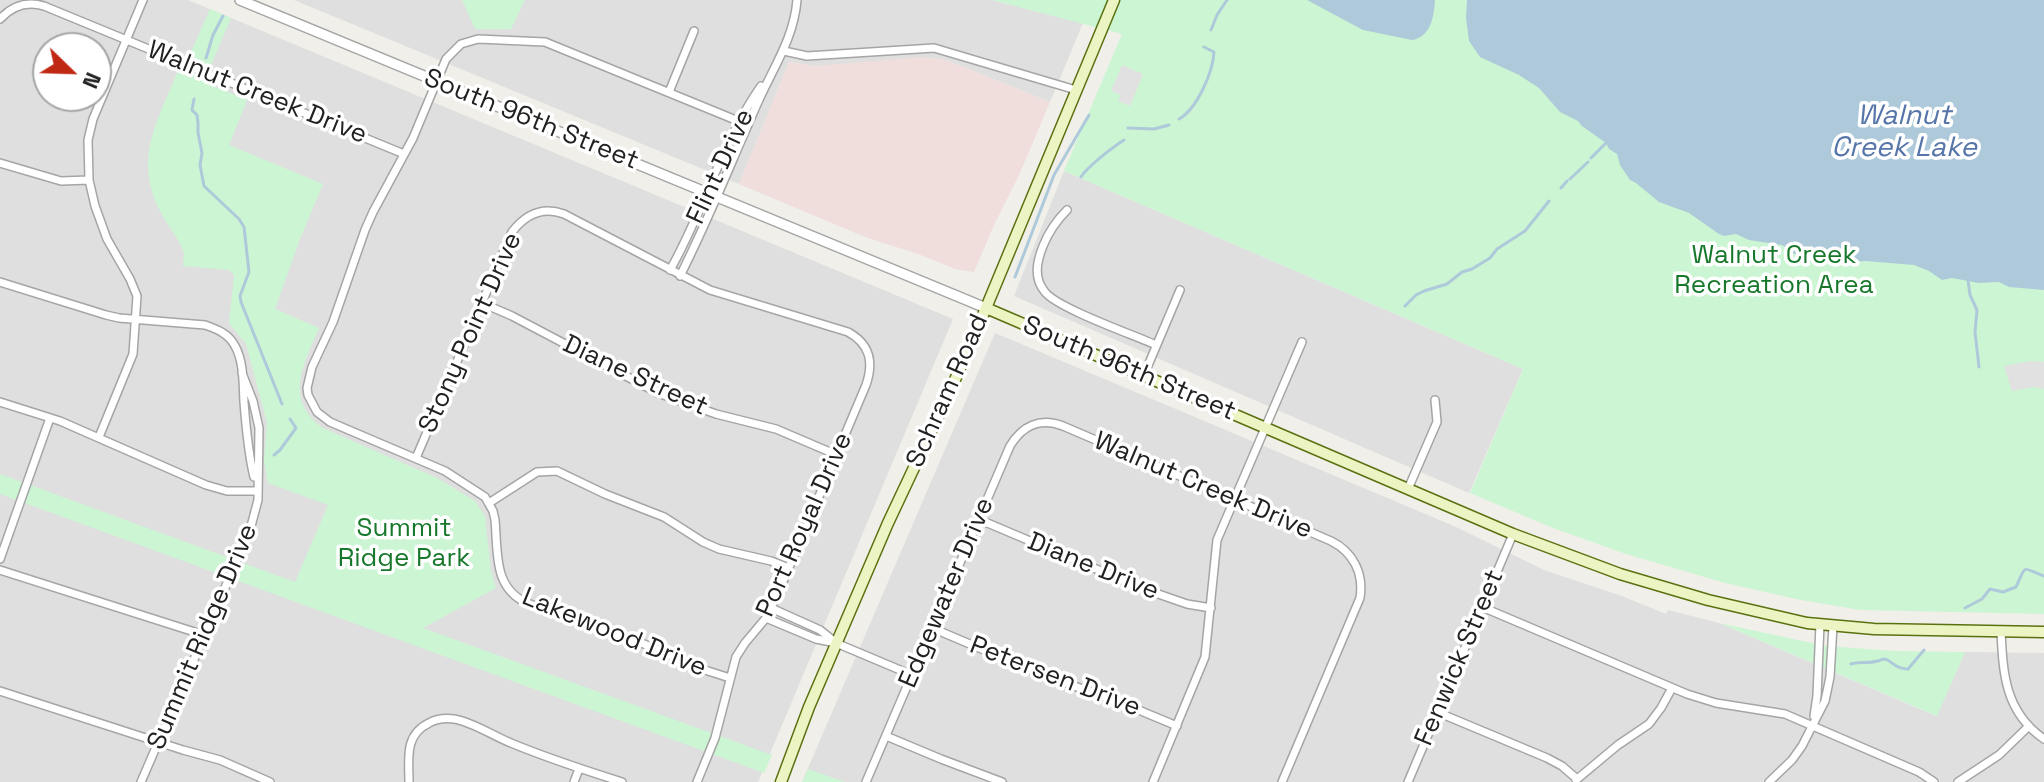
<!DOCTYPE html>
<style>
body{margin:0}
#map{position:relative;width:2044px;height:782px;overflow:hidden;background:#f1efe9;font-family:"Space Grotesk",sans-serif}
canvas{display:block}
.north{position:absolute;left:32px;top:32px;width:80px;height:80px;box-sizing:border-box;background:#fff;border:2px solid #a6a6a6;border-radius:50%;rotate:113deg;font-size:22px;font-weight:700;line-height:32px;text-align:center;color:#212121}
.north::after{content:'';display:block;margin:auto;width:28px;height:36px;background:#bf2914;clip-path:polygon(50% 0,100% 100%,50% 72%,0 100%)}
</style>
<div id="map">
<canvas width="2044" height="782"></canvas>
<div class="north">N</div>
</div>
<script>
const c = document.querySelector('canvas').getContext('2d');
c.lineJoin = 'round';
function paint(path, color) { c.fillStyle = color; c.fill(path, 'evenodd'); }
function trace(path, color, width, dash) { c.strokeStyle = color; c.lineWidth = width; c.lineCap = dash ? 'butt' : 'round'; c.setLineDash(dash || []); c.stroke(path); }
function drawText(font, color, halo, rows, align = 'center') {
  c.font = font + ' "Space Grotesk",sans-serif'; c.lineWidth = 7; c.setLineDash([]); c.textBaseline = 'middle'; c.strokeStyle = halo; c.fillStyle = color; for (const [text, x, y, turn = 0] of rows) {
    c.save(); c.translate(x, y); c.rotate((+turn || 0) * Math.PI / 180); c.textAlign = isNaN(turn) ? turn : align; if (halo) c.strokeText(text, 0, 0); c.fillText(text, 0, 0); c.restore();
  }
}
const residential = new Path2D(`
 M0,0H188L953,319L758,782H0ZM48,48H96V96H48Z
 M294,0H992L1083,23L1050,102L946,60L934,58L815,66L789,62L739,184Z
 M1064,171L1523,369L1469,493L1014,296Z
 M995,333L1454,526L1544,570L1622,596L1666,614L1668,610L1719,623L1936,716L1965,652L2044,653V782H802Z`);
const commercial = new Path2D(`
 M921,57L946,60L1050,102L1020,173L994,225L974,272L955,269L921,255L865,237L739,184L789,62L815,66Z`);
const park = new Path2D(`
 M462,0H525L511,29H475Z
 M992,0H2044V614L1860,610L1801,600L1725,583L1626,554L1553,528L1470,493L1523,369L1064,171L1122,34Z
 M210,9L231,18L204,82L247,100L229,145L323,184L300,239L275,309L319,328C304,364 283,399 323,428L437,478L475,501L485,516L491,571L496,588L423,628L772,755L764,773L0,494V474L295,582L328,505L268,483L264,461L267,423L246,344L229,323L234,275L229,270L183,266C183,264 184,255 184,253C180,240 165,222 159,209C134,156 158,120 178,71L182,72Z
 M1719,623L1826,646L1895,651L1965,652L1937,716Z
 M808,769L845,782H802Z`);
const parking = new Path2D(`
 M1122,65L1143,74L1130,106L1118,101L1121,95L1111,91Z
 M2031,361L2044,362V389L2034,387L2012,391L2004,366Z`);
const water = new Path2D(`
 M1307,0H1435C1434,16 1431,37 1412,40L1363,30Z
 M1467,0H2044V290L2009,287L1999,282L1979,283L1952,278L1942,280L1929,271L1914,265L1865,261L1839,263L1821,257L1806,258L1801,254H1794L1782,245L1749,240L1736,234L1724,236L1719,234L1689,213L1659,202L1636,183L1630,180L1620,165L1617,154L1609,149L1606,143L1582,126L1578,121L1560,112L1539,88L1519,75L1480,57L1469,41L1466,18Z`);
const stream = new Path2D(`
 M1211,30L1217,15L1227,0
 M206,58L213,35L223,16
 M194,99L192,110L197,115L198,123V133L202,153L200,165L204,186L239,219L244,227L249,272L240,296L241,302L282,404
 M1179,119C1197,109 1213,72 1214,52L1204,47
 M1128,128L1154,129L1169,125
 M1591,158L1606,143
 M1081,177C1087,167 1113,147 1124,140
 M1570,179L1588,162
 M1561,188L1567,181
 M1015,277L1054,175L1089,115
 M1968,280L1970,295L1977,310L1975,332L1979,367
 M1405,306L1416,295L1424,291L1447,284L1462,272L1472,269L1490,258L1497,249L1525,231L1549,201
 M274,455L280,450L296,428L290,419
 M1965,608L1982,599L1990,589L2003,592L2016,587C2027,564 2020,567 2044,576
 M1851,664C1860,661 1868,664 1877,661C1880,661 1882,659 1884,659C1892,660 1894,669 1908,669L1924,650`);
const minor = new Path2D(`
 M0,19C12,6 27,1 44,6L404,154
 M784,51L807,56L934,48L1076,90
 M669,92L694,31
 M0,163L61,181L89,180
 M1067,210C1056,221 1049,231 1043,246C1037,261 1033,278 1045,292C1057,308 1134,335 1156,345
 M670,270C704,211 721,143 761,86
 M680,276C709,219 732,160 758,102C773,68 794,38 797,0
 M0,282L106,315L119,318L205,325C217,329 229,334 235,346C244,362 243,384 244,402C246,427 248,453 254,477
 M482,303L512,316L658,393L716,414L776,429L837,455
 M1144,375L1180,290
 M0,402L60,421L206,485L227,491H258
 M99,437L133,354L137,296L130,279L107,239L95,206L89,180L88,140L93,119L143,0
 M416,458L512,232C525,215 542,206 564,214L710,290L848,332C870,344 874,362 866,385L779,591L766,618L745,643L736,657L715,738L697,782
 M1408,489L1437,422L1435,400
 M489,503L537,472L557,471L605,494L664,517L703,542L719,549L771,561L789,568
 M978,519L1141,588L1187,604L1211,608
 M0,559L50,418
 M0,570L204,635
 M1482,607L1687,694L1716,703L1785,714L1919,772L1934,782
 M771,608L820,630L835,642
 M766,618L816,639L836,643L912,675
 M932,628L1036,672L1129,706L1177,726
 M2001,631C2003,674 2005,712 2044,739
 M730,678L708,671L644,644L527,603C493,588 498,552 495,520L493,511L485,497L445,471L330,422L317,412L308,395L307,388L312,367L333,322L365,230L373,212L413,138L446,59L461,44L478,39L545,42L748,125
 M0,691L183,750L220,760L270,782
 M1437,712L1547,758L1562,766L1577,779
 M1814,716L1817,696L1820,624
 M886,736L941,759L1002,782
 M1576,780L1618,745L1649,724L1661,708L1672,688
 M141,782L250,530L258,500L259,428L253,401L242,373
 M409,782C409,759 404,735 429,723C436,719 446,718 454,719C473,722 493,736 511,743C547,758 584,770 622,782
 M574,782L579,769
 M866,782L1010,446C1022,426 1040,417 1063,426L1331,541C1353,552 1364,573 1360,598L1282,782
 M1153,782L1205,657L1217,540L1302,342
 M1408,782L1513,534
 M1769,782L1792,760L1802,746L1825,701L1830,677L1833,626
 M1958,782L1999,755L2029,726`);
const tertiary = new Path2D(`
 M240,0L986,308`);
const secondary = new Path2D(`
 M986,308L1513,534L1620,574L1708,600L1807,623L1874,629L2044,632
 M781,782L809,707L888,523L951,389L986,308L1114,0`);
const streetNames = [
 ["Walnut Creek Drive",257,93,22],
 ["South 96th Street",531,120,22],
 ["Flint Drive",721,167,-65],
 ["Stony Point Drive",471,333,-66],
 ["South 96th Street",1129,369,23],
 ["Diane Street",635,376,25],
 ["Schram Road",948,391,-66],
 ["Walnut Creek Drive",1203,486,23],
 ["Port Royal Drive",805,525,-66],
 ["Diane Drive",1093,567,22],
 ["Edgewater Drive",947,593,-67],
 ["Lakewood Drive",614,633,22],
 ["Summit Ridge Drive",203,637,-67],
 ["Fenwick Street",1460,658,-67],
 ["Petersen Drive",1055,677,21]
];
const parkNames = [
 ["Walnut Creek",1774,256],
 ["Recreation Area",1774,286],
 ["Summit",404,529],
 ["Ridge Park",404,559]
];
const waterNames = [
 ["Walnut",1904,116],
 ["Creek Lake",1904,148]
];
paint(residential, '#dfdfdf');
paint(commercial, '#efdedb');
paint(park, '#ccf5d4');
paint(parking, '#e1e1e1');
paint(water, '#aecada');
trace(stream, '#aecada', 3);
trace(minor, '#a5a5a5', 10);
trace(tertiary, '#a5a5a5', 12);
trace(secondary, '#5a7110', 13);
trace(minor, '#fff', 7);
trace(tertiary, '#fff', 9);
trace(secondary, '#ecf4c4', 10);
drawText('26px', '#212121', '#fff', streetNames);
drawText('26px', '#17782b', '#fff', parkNames);
drawText('italic 28px', '#5675a9', '#fff', waterNames);
</script>
